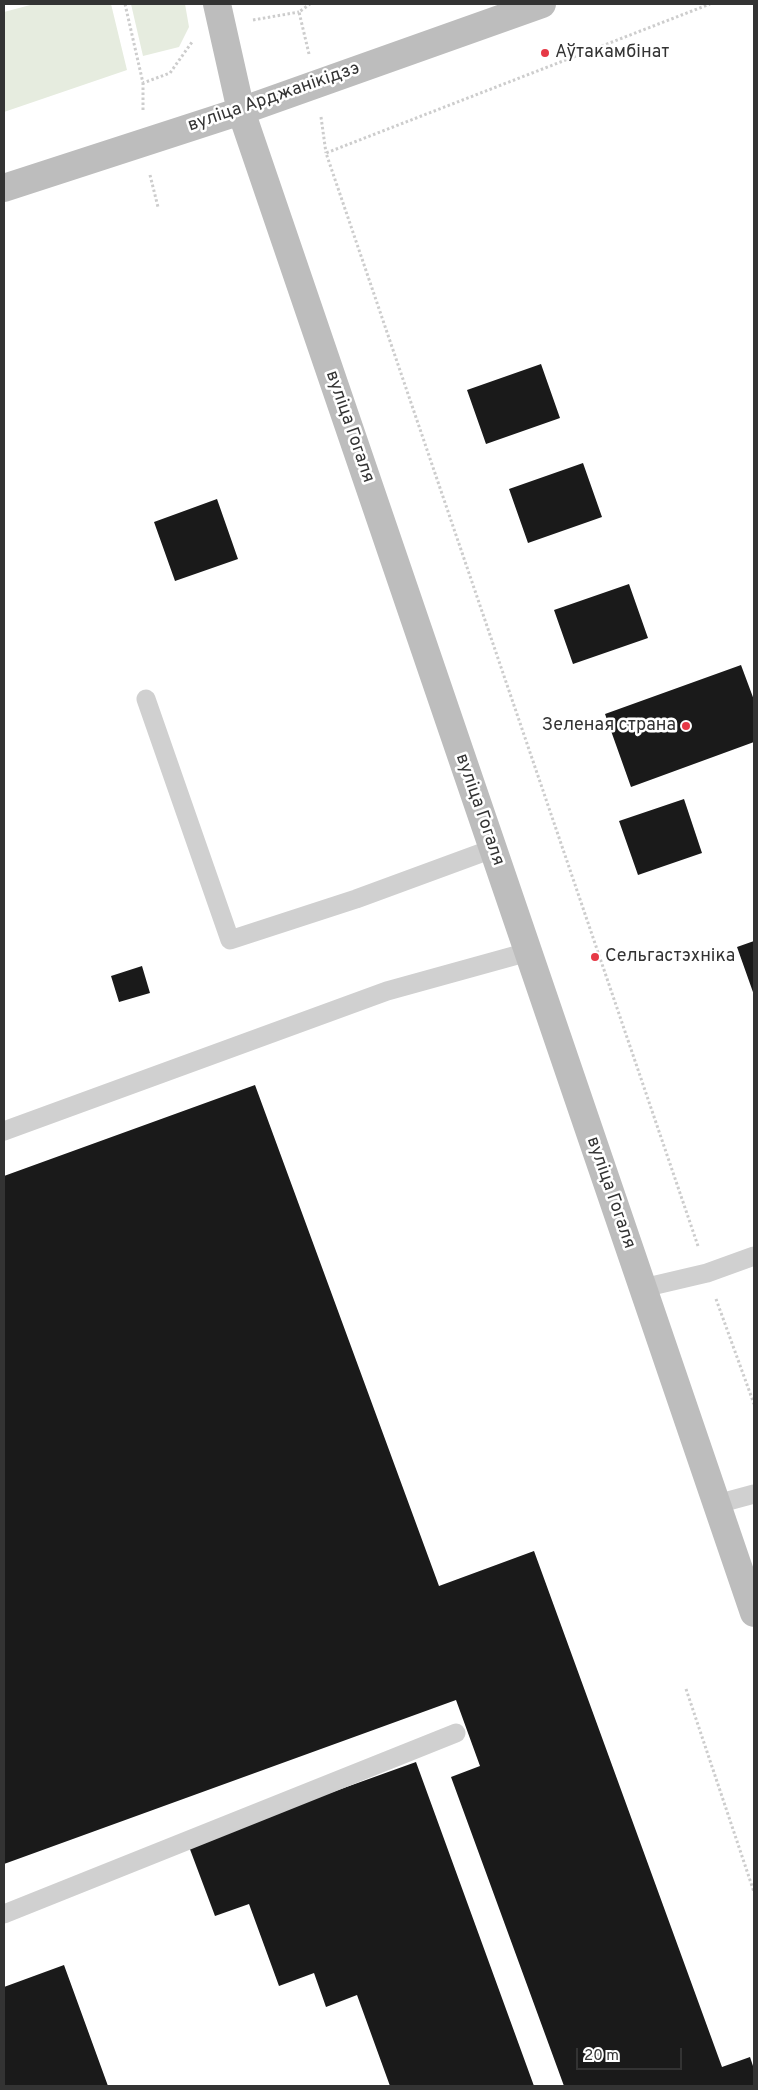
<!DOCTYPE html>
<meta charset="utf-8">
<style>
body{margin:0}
#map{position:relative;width:758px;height:2090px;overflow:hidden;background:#fff;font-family:Overpass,sans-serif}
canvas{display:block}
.frame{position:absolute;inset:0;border:5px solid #333;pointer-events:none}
.scale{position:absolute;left:576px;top:2048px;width:106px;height:22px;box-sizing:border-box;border:2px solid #333;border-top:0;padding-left:6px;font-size:15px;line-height:18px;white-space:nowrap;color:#333;-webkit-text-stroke:4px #fff;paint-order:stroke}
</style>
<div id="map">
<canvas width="758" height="2090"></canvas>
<div class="frame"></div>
<div class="scale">20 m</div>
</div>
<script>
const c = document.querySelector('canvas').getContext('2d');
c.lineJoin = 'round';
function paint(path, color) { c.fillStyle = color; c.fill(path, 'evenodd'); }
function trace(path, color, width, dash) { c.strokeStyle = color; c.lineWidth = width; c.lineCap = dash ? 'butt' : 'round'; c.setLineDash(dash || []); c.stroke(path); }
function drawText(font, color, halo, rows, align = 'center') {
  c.font = font + ' Overpass,sans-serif'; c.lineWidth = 5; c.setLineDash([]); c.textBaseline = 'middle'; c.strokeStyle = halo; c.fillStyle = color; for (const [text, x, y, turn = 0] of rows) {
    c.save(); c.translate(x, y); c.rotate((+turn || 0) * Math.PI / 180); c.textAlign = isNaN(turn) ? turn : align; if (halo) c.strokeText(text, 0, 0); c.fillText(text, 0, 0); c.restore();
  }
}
const green = new Path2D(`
 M34,4H111L127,70L4,112V12Z
 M131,4H185L189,27L179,47L143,56Z`);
const building = new Path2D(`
 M541,364L560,418L486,444L467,390Z
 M583,463L602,517L528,543L509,489Z
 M217,499L238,559L175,581L154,522Z
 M629,584L648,638L573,664L554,610Z
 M741,665L754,700V742L631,787L605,714Z
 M684,799L702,853L638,875L619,821Z
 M754,941V995L737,947Z
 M142,966L150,993L119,1002L111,976Z
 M255,1085L439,1586L534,1551L722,2067L750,2057L754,2069V2086H564L451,1777L480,1766L456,1700L4,1864V1176Z
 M416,1762L534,2086H390L357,1995L326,2007L314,1973L279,1986L249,1904L215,1916L188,1844Z
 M64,1965L108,2086H4V1987Z`);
const path = new Path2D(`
 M125,4L143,83L170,73L192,42
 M253,20L299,12
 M309,54L299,12L310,4
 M143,110V83
 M321,117L326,153
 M150,175L158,207
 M698,1246L326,153L710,4
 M716,1299L754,1404
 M686,1689L754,1892`);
const lane = new Path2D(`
 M146,699L230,940L356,899L492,849
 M4,1131L387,991L528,952
 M643,1288L707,1273L754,1256
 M717,1504L754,1494
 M4,1914L456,1733`);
const secondary = new Path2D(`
 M217,4L241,111L754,1613
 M4,188L241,111L542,4`);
const markers = [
 [545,53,5,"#e63946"],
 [686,726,5,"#e63946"],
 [595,957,5,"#e63946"]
];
const poiNames = [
 ["Аўтакамбінат",555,53],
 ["Зеленая страна",676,726,"right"],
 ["Сельгастэхніка",605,957]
];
const streetNames = [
 ["вуліца Арджанікідзэ",274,98,-19],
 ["вуліца Гогаля",349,427,71],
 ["вуліца Гогаля",479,810,71],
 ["вуліца Гогаля",610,1193,71]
];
paint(green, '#e6ecdf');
paint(building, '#1a1a1a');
trace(path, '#cdcdcd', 3, [2.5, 2.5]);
trace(lane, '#d0d0d0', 19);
trace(secondary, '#bdbdbd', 28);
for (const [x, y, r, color] of markers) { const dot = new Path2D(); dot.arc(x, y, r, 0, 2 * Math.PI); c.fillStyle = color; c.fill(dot); trace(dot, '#fff', 2); }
drawText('18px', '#333', '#fff', poiNames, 'left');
drawText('18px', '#333', '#fff', streetNames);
</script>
